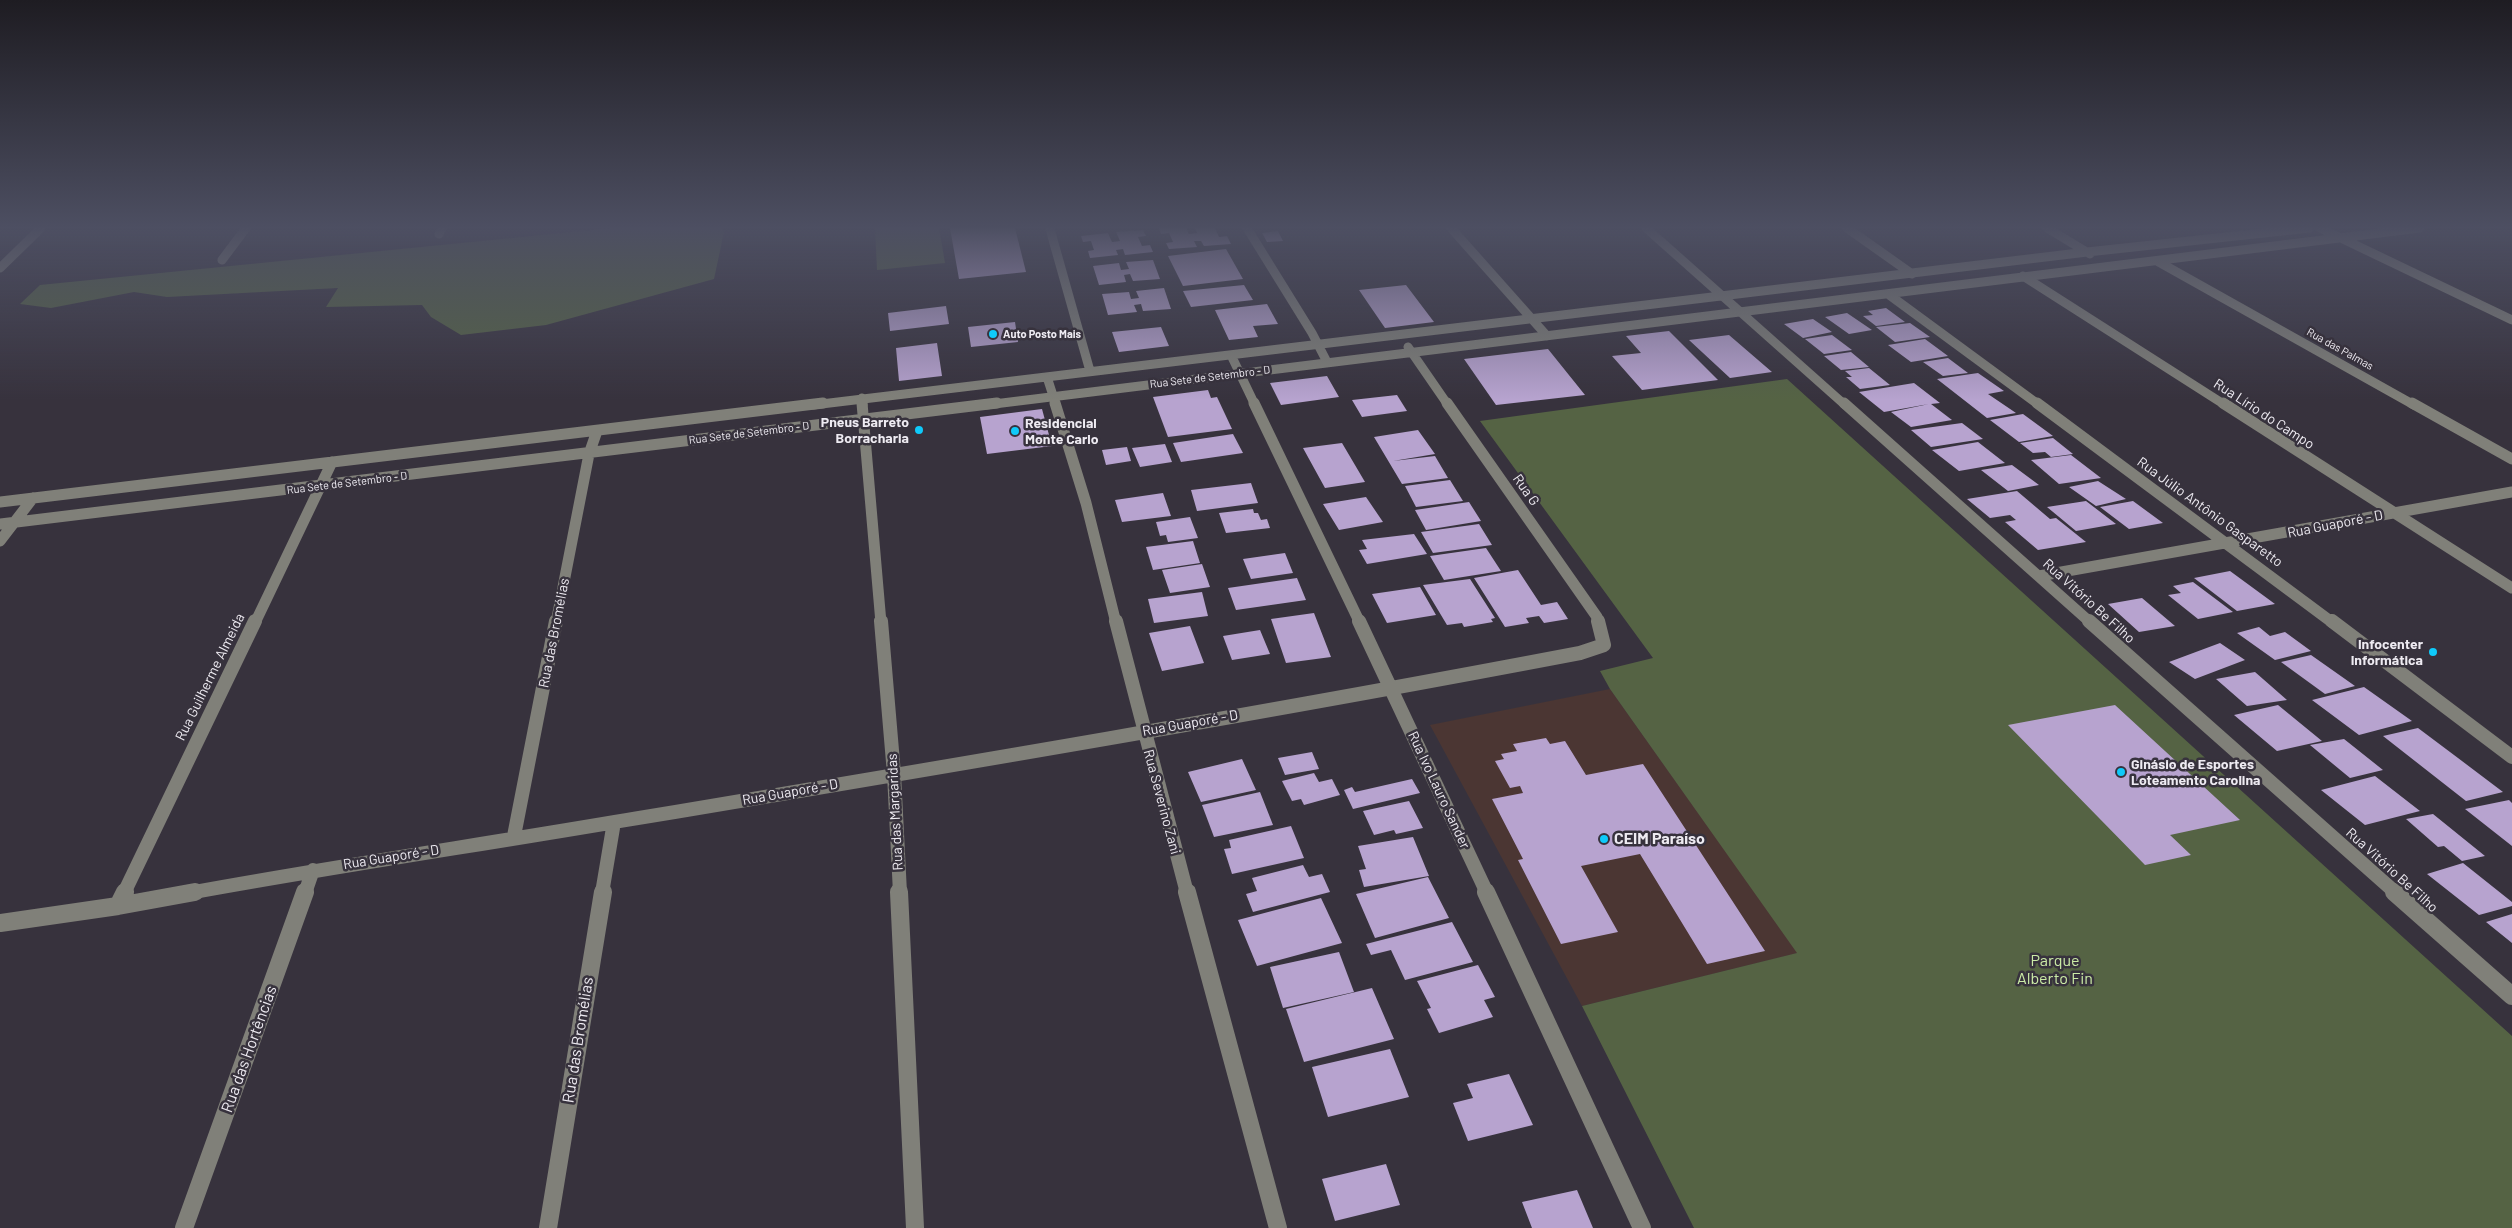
<!DOCTYPE html>
<meta charset="utf-8">
<style>
body{margin:0}
canvas{display:block;background:#37323d}
</style>
<canvas width="2512" height="1228"></canvas>
<script>
const c = document.querySelector('canvas').getContext('2d');
c.lineJoin = 'round';
function paint(path, color) { c.fillStyle = color; c.fill(path, 'evenodd'); }
function trace(path, color, width, dash) { c.strokeStyle = color; c.lineWidth = width; c.lineCap = dash ? 'butt' : 'round'; c.setLineDash(dash || []); c.stroke(path); }
function drawText(font, color, halo, rows, align = 'center') {
  c.font = font + ' Barlow,sans-serif'; c.lineWidth = 5; c.setLineDash([]); c.textBaseline = 'middle'; c.strokeStyle = halo; c.fillStyle = color; for (const [text, x, y, turn = 0] of rows) {
    c.save(); c.translate(x, y); c.rotate((+turn || 0) * Math.PI / 180); c.textAlign = isNaN(turn) ? turn : align; if (halo) c.strokeText(text, 0, 0); c.fillText(text, 0, 0); c.restore();
  }
}
const education = new Path2D(`
 M1610,689L1798,953L1582,1006L1430,725Z`);
const green = new Path2D(`
 M612,228H721L724,232L714,279L546,325L461,335L431,317L422,305L326,307L338,288L167,297L134,292L51,308L20,304L40,285Z
 M875,228H939L945,263L877,270Z
 M1787,379L2512,1036V1228H1694L1582,1006L1797,953L1610,689L1600,671L1653,658L1480,421Z`);
const building = new Path2D(`
 M950,228H1015L1026,272L959,279Z
 M1159,228H1186L1189,234L1197,233L1195,228H1215L1219,237L1227,236L1231,244L1204,246L1201,241H1194L1197,247L1169,249L1166,243L1173,242L1169,233L1161,234Z
 M1143,230L1146,236L1138,237L1142,246L1150,245L1153,252L1125,255L1123,249L1116,250L1118,255L1090,258L1088,251L1094,250L1091,241L1083,242L1081,236L1108,233L1112,242L1120,241L1116,232Z
 M1278,231L1283,241L1267,242L1262,233Z
 M1226,249L1243,279L1183,286L1168,256Z
 M1153,260L1160,279L1133,281L1130,274L1124,275L1126,282L1099,285L1093,266L1119,263L1121,270L1129,269L1126,262Z
 M1244,285L1253,300L1191,307L1183,291Z
 M1406,285L1434,322L1385,328L1359,290Z
 M1164,288L1171,309L1143,311L1141,304L1134,305L1137,312L1108,315L1102,294L1129,292L1131,299L1139,298L1136,291Z
 M1267,304L1278,324L1253,326L1258,337L1229,340L1215,310Z
 M946,306L949,324L890,331L888,313Z
 M1886,308L1905,322L1876,326L1863,316L1873,315L1868,311Z
 M1847,313L1872,330L1849,334L1825,317Z
 M1813,319L1832,332L1803,338L1784,324Z
 M1015,322L1018,342L971,347L968,327Z
 M1910,323L1930,337L1895,342L1876,327Z
 M1161,327L1169,346L1119,352L1112,332Z
 M1669,331L1718,380L1642,390L1612,356L1641,353L1626,336Z
 M1729,335L1772,372L1730,378L1689,340Z
 M1832,335L1852,350L1824,354L1805,339Z
 M1925,339L1948,356L1911,362L1888,345Z
 M937,343L942,376L899,381L896,348Z
 M1548,349L1585,395L1496,405L1464,359Z
 M1851,352L1869,367L1841,370L1824,356Z
 M1948,358L1968,373L1943,376L1923,362Z
 M1869,368L1890,385L1860,389L1846,377H1852L1845,371Z
 M1978,373L2004,391L1988,394L2016,413L1987,418L1937,379Z
 M1327,376L1339,397L1281,405L1270,383Z
 M1914,383L1940,403L1931,404L1952,420L1911,427L1891,412L1929,404L1884,412L1859,392Z
 M1208,390L1211,398L1217,397L1232,429L1168,437L1153,397Z
 M1397,395L1407,411L1362,417L1352,400Z
 M1042,409L1052,446L987,454L980,417Z
 M2023,414L2053,436L2019,442L1990,420Z
 M1962,423L1983,439L1931,447L1911,430Z
 M1418,430L1435,454L1393,461L1435,456L1448,478L1402,484L1374,437Z
 M1233,434L1243,453L1181,462L1173,443Z
 M2053,438L2073,454L2051,457L2045,452L2033,453L2020,443Z
 M1978,442L2005,463L1959,471L1932,450Z
 M1342,443L1365,482L1325,488L1303,448Z
 M1165,444L1172,462L1140,467L1132,448Z
 M1127,447L1131,461L1106,465L1102,450Z
 M2071,455L2101,478L2059,484L2031,460Z
 M2012,465L2039,485L2008,491L1981,470Z
 M1450,480L1463,501L1416,507L1405,486Z
 M2098,481L2126,499L2096,506L2069,487Z
 M1251,483L1258,503L1197,511L1191,490Z
 M2017,491L2050,519L2056,518L2086,542L2038,550L2005,522L2016,520L2010,515L1990,518L1967,499Z
 M1163,493L1171,516L1122,522L1115,500Z
 M1366,497L1383,522L1339,530L1323,504Z
 M2086,501L2116,524L2076,531L2047,507Z
 M2133,501L2163,523L2129,529L2100,507Z
 M1469,502L1481,521L1426,530L1415,510Z
 M1253,509L1254,513H1258L1261,520L1267,519L1270,528L1226,533L1219,513Z
 M1190,517L1198,538L1168,542L1166,535L1160,536L1156,522Z
 M1479,524L1492,545L1433,553L1421,532Z
 M1414,534L1427,554L1367,564L1359,550L1367,549L1362,540Z
 M1193,541L1200,563L1153,570L1146,547Z
 M1486,548L1501,571L1444,580L1430,556Z
 M1285,553L1293,573L1251,579L1243,559Z
 M1202,564L1210,587L1170,593L1162,570Z
 M1518,570L1541,605L1557,602L1568,619L1544,623L1539,616L1526,618L1529,623L1505,627L1474,578Z
 M2230,571L2275,604L2237,611L2194,578Z
 M1297,578L1306,600L1236,610L1228,588Z
 M1470,579L1495,618L1491,619L1493,622L1464,627L1462,623L1447,625L1423,585Z
 M2193,582L2233,612L2198,619L2168,595L2181,593L2173,586Z
 M1420,587L1436,615L1387,623L1372,594Z
 M1202,592L1208,616L1154,623L1148,599Z
 M2142,598L2175,626L2139,632L2108,604Z
 M1314,613L1331,657L1286,663L1271,619Z
 M1190,626L1204,663L1162,671L1149,633Z
 M2259,627L2270,636L2285,632L2311,651L2275,660L2237,633Z
 M1260,630L1270,654L1232,660L1223,636Z
 M2220,643L2245,660L2195,679L2169,662Z
 M2311,655L2355,686L2325,694L2281,662Z
 M2255,672L2287,700L2247,706L2216,679Z
 M2364,687L2412,721L2359,735L2312,700Z
 M2115,705L2240,820L2170,835L2191,855L2145,865L2008,725Z
 M2278,705L2322,741L2277,751L2234,715Z
 M2418,728L2458,758L2503,792L2466,801L2383,736Z
 M1546,738L1550,744L1565,741L1586,775L1643,764L1765,951L1707,964L1640,854L1581,866L1618,932L1561,944L1518,860L1523,859L1492,799L1523,793L1520,786L1510,788L1495,761L1504,759L1501,754L1517,751L1513,744Z
 M2344,739L2383,770L2350,778L2310,745Z
 M1312,752L1319,769L1285,775L1278,758Z
 M1242,759L1256,790L1201,802L1188,772Z
 M1314,773L1319,782L1332,779L1340,795L1304,805L1301,799L1292,801L1282,781Z
 M2375,776L2420,811L2365,825L2321,790Z
 M1412,779L1420,793L1353,809L1344,790L1352,787L1355,792Z
 M1260,792L1273,825L1214,837L1202,805Z
 M2509,800L2512,803V846L2465,809Z
 M1409,801L1423,828L1396,834L1394,830L1374,835L1363,811Z
 M2433,814L2485,856L2462,861L2444,846L2438,847L2406,819Z
 M1291,826L1304,858L1232,874L1224,849L1231,848L1229,840Z
 M1413,837L1429,876L1364,887L1359,870L1366,869L1358,846Z
 M2463,863L2512,902V906L2479,915L2427,874Z
 M1303,865L1309,877L1322,874L1330,892L1253,912L1246,894L1257,891L1252,878Z
 M1428,877L1449,918L1375,938L1356,894Z
 M1321,898L1342,943L1257,966L1238,920Z
 M2512,914V943L2486,922Z
 M1452,922L1473,962L1405,980L1391,950L1371,955L1366,944Z
 M1339,952L1354,992L1283,1008L1270,967Z
 M1478,965L1495,997L1484,1000L1493,1017L1439,1033L1427,1009L1431,1008L1417,981Z
 M1372,988L1394,1039L1304,1062L1286,1009Z
 M1390,1049L1409,1097L1328,1117L1312,1067Z
 M1509,1074L1533,1125L1468,1141L1453,1103L1473,1098L1467,1084Z
 M1386,1164L1400,1205L1335,1221L1322,1179Z
 M1577,1190L1593,1228H1532L1522,1202Z`);
const minorFar3 = new Path2D(`
 M1247,228L1312,333L1327,362
 M1451,228L1547,336
 M1646,228L1845,405
 M1847,228L1912,274
 M2047,228L2090,254
 M2320,228L2512,320
 M1050,229L1090,371
 M439,234L442,228
 M222,260L246,228
 M2157,261L2414,405
 M0,268L41,228
 M2023,276L2225,405
 M1888,294L2039,405
 M1408,347L1448,405
 M1231,355L1255,405
 M1047,377L1056,405
 M862,398L863,405
 M813,405L2087,252L2310,228
 M986,405L2420,228`);
const minorFar2 = new Path2D(`
 M862,403L881,623
 M1055,403L1086,503L1116,623
 M1254,403L1360,623
 M1447,403L1597,617L1598,623
 M1844,403L2091,623
 M2037,403L2333,623
 M2223,403L2512,588
 M2412,403L2512,459
 M0,502L823,403
 M0,524L997,403
 M0,541L33,498
 M2039,576L2512,492
 M255,623L332,462
 M556,623L589,454L597,431`);
const minorFar1 = new Path2D(`
 M881,621L894,774L900,893
 M1116,621L1187,893
 M1359,621L1487,893
 M2089,621L2396,893
 M2332,621L2512,757
 M514,836L556,621
 M124,893L255,621
 M189,893C331,867 473,846 615,822C937,768 1260,714 1580,653L1604,645L1598,621
 M305,893L313,870
 M602,893L614,822`);
const minor = new Path2D(`
 M899,892L915,1228
 M1187,892L1278,1228
 M1486,892L1642,1228
 M2394,892L2512,996
 M118,906L125,892
 M0,923L118,906L195,892
 M184,1228L305,892
 M548,1228L603,892`);
const markers = [
 [993,334,5,"#0fcafa"],
 [919,430,5,"#0fcafa"],
 [1015,431,5,"#0fcafa"],
 [2433,652,5,"#0fcafa"],
 [2121,772,5,"#0fcafa"],
 [1604,839,5,"#0fcafa"]
];
const farPoinames = [
 ["Auto Posto Mais",1003,334]
];
const farStreetnames = [
 ["Rua das Palmas",2340,349,29],
 ["Rua Sete de Setembro - D",1210,377,-7],
 ["Rua Sete de Setembro - D",749,433,-7],
 ["Rua Sete de Setembro - D",347,483,-7]
];
const streetNames = [
 ["Rua Lírio do Campo",2264,414,33],
 ["Rua G",1526,490,55],
 ["Rua Júlio Antônio Gasparetto",2210,512,36],
 ["Rua Guaporé - D",2335,524,-11],
 ["Rua Vitório Be Filho",2089,601,42],
 ["Rua das Bromélias",554,633,-79],
 ["Rua Guilherme Almeida",210,677,-64],
 ["Rua Guaporé - D",1190,723,-10],
 ["Rua Ivo Lauro Sander",1439,790,65],
 ["Rua Guaporé - D",790,792,-10],
 ["Rua Severino Zani",1162,802,75],
 ["Rua das Margaridas",895,812,-93],
 ["Rua Guaporé - D",391,857,-9],
 ["Rua Vitório Be Filho",2392,870,42]
];
const poiNames = [
 ["Pneus Barreto",909,422],
 ["Borracharia",909,438],
 ["Residencial",1025,423,"left"],
 ["Monte Carlo",1025,439,"left"],
 ["Infocenter",2423,644],
 ["Informática",2423,660],
 ["Ginásio de Esportes",2131,764,"left"],
 ["Loteamento Carolina",2131,780,"left"]
];
const nearPoinames = [
 ["CEIM Paraíso",1614,839]
];
const nearParknames = [
 ["Parque",2055,961],
 ["Alberto Fin",2055,979]
];
const nearStreetnames = [
 ["Rua das Bromélias",578,1040,-81],
 ["Rua das Hortências",249,1049,-70]
];
paint(education, '#4b3633');
paint(green, '#556344');
paint(building, '#b7a3cf');
trace(minorFar3, '#808079', 9);
trace(minorFar2, '#808079', 11);
trace(minorFar1, '#808079', 14);
trace(minor, '#808079', 18);
const sky = c.createLinearGradient(0, 0, 0, 400);
sky.addColorStop(0, '#1e1c22');
sky.addColorStop(0.57, '#4d4f62');
sky.addColorStop(1, '#4d4f6200');
c.fillStyle = sky;
c.fillRect(0, 0, 2512, 400);
for (const [x, y, r, color] of markers) { const dot = new Path2D(); dot.arc(x, y, r, 0, 2 * Math.PI); c.fillStyle = color; c.fill(dot); trace(dot, '#37323d', 2); }
drawText('bold 11px', '#eeebf2', '#37323d', farPoinames, 'left');
drawText('11px', '#eeebf2', '#37323d', farStreetnames);
drawText('14px', '#eeebf2', '#37323d', streetNames);
drawText('bold 14px', '#eeebf2', '#37323d', poiNames, 'right');
drawText('bold 16px', '#eeebf2', '#37323d', nearPoinames, 'left');
drawText('16px', '#cbeba6', '#37323d', nearParknames);
drawText('16px', '#eeebf2', '#37323d', nearStreetnames);
</script>
